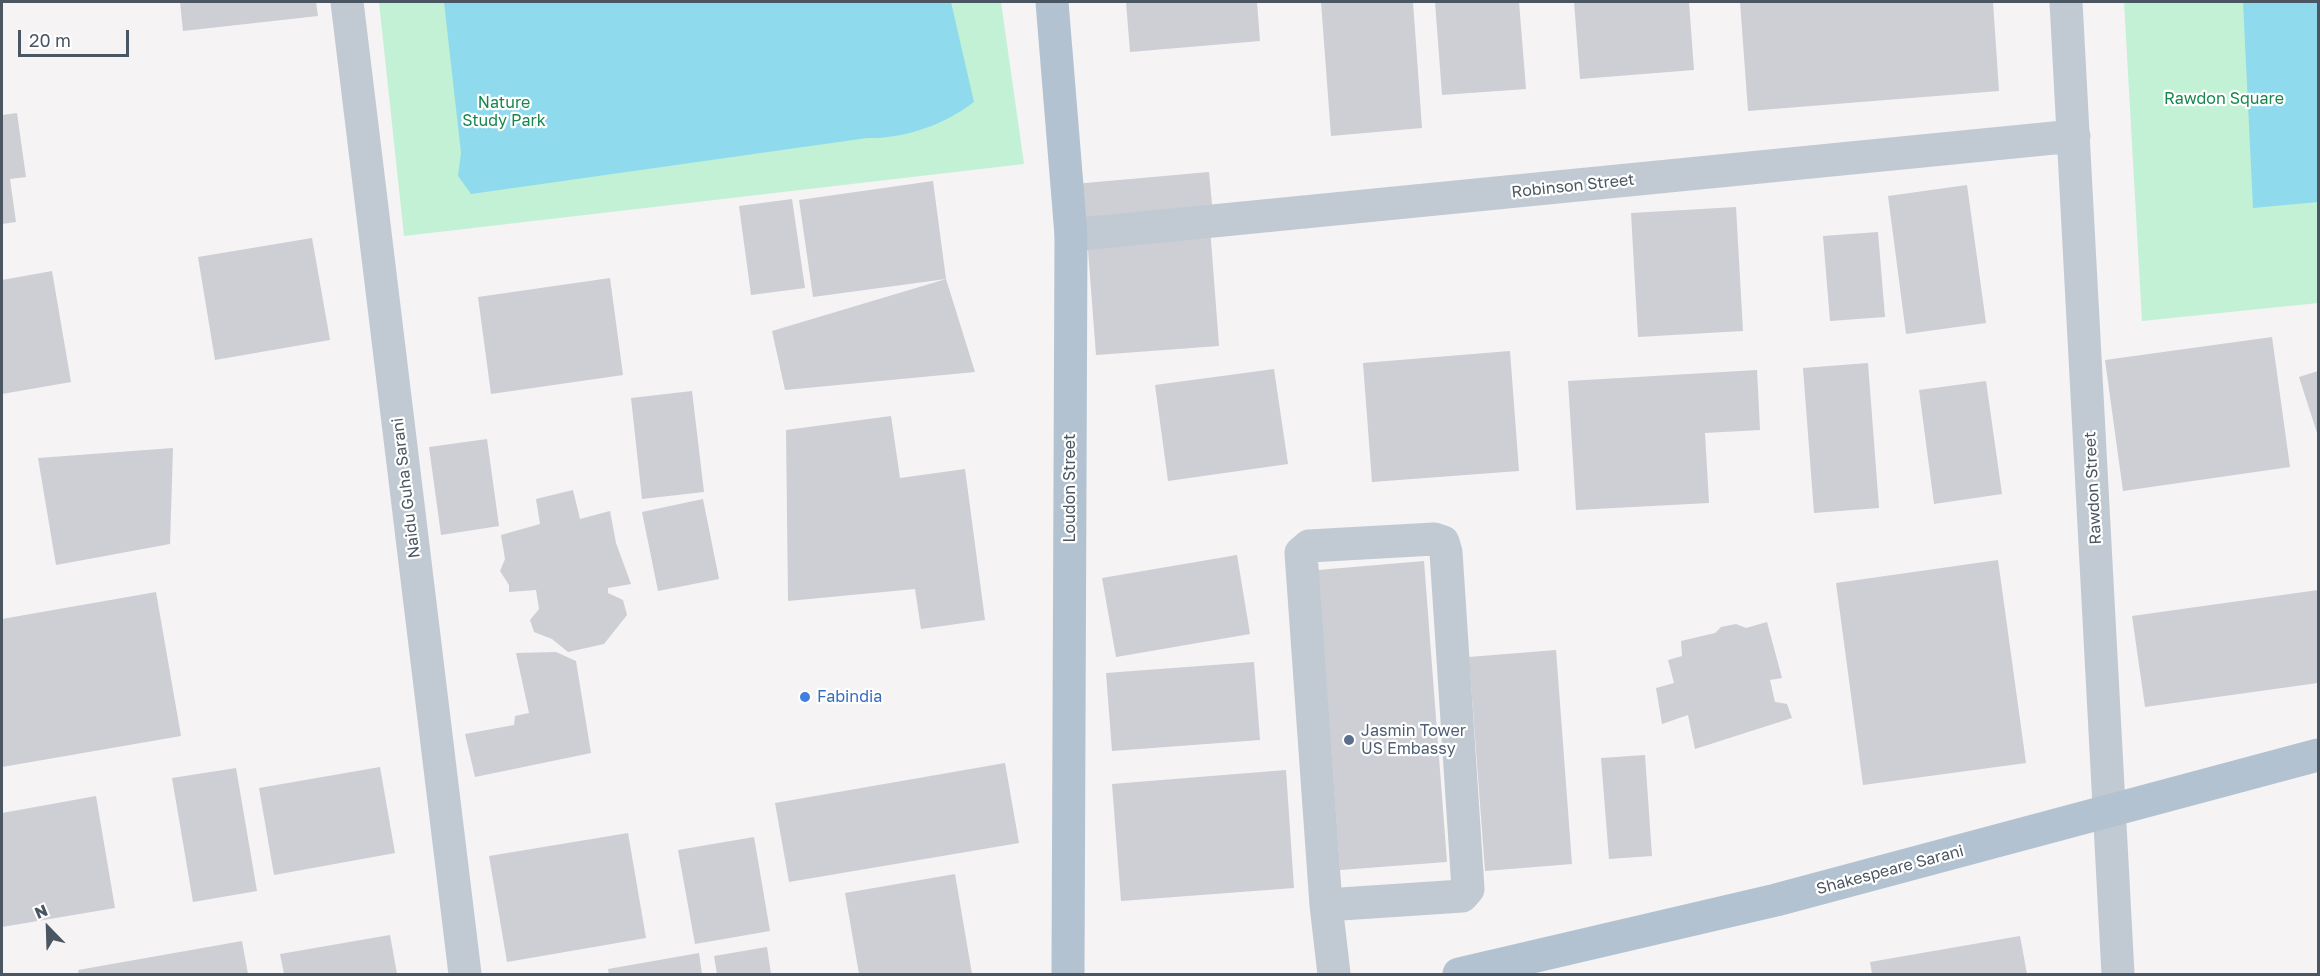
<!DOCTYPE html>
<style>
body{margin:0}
#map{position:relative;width:2320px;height:976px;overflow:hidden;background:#f5f3f3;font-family:"Golos Text",sans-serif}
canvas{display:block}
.frame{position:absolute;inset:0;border:3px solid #4a5661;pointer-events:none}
.north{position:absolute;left:18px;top:898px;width:60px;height:60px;-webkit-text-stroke:4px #fff;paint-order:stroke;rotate:337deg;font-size:16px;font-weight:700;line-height:24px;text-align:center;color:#4a5661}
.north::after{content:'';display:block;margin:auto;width:21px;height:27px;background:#4a5661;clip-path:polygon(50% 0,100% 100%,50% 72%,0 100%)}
.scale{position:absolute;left:18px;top:30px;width:111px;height:27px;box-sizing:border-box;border:3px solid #4a5661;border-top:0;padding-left:8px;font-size:18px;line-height:21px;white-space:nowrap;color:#4a5661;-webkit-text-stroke:4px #fff;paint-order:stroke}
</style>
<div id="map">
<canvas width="2320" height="976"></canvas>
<div class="frame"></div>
<div class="north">N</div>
<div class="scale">20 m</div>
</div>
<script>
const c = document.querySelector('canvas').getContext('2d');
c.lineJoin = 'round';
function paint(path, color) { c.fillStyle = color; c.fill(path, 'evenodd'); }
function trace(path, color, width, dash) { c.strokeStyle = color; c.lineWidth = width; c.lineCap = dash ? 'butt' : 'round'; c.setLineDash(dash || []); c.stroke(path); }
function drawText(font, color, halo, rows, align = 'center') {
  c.font = font + ' "Golos Text",sans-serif'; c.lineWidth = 4.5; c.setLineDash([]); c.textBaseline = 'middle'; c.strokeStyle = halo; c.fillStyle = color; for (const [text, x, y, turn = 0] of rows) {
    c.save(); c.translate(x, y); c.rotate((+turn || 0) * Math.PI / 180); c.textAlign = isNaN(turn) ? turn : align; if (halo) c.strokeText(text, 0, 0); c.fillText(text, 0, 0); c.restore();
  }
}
const green = new Path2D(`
 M379,2H1001L1024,164L404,236Z
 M2124,2H2318V303L2142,321Z`);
const water = new Path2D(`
 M444,2H951L974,102C944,125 904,139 867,138L471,194L458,176L461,153Z
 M2243,2H2318V202L2253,208Z`);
const building = new Path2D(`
 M180,2H316L318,16L183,31Z
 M1126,2H1257L1260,41L1130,52Z
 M1321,2H1413L1422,128L1331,136Z
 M1435,2H1519L1526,89L1442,95Z
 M1574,2H1689L1694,70L1580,79Z
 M1740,2H1993L1999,91L1748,111Z
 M17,113L26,177L10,179L16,222L2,224V115Z
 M1209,172L1213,215L1077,225L1074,184Z
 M933,181L946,279L813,297L799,200Z
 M1967,185L1986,323L1906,334L1888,196Z
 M792,199L805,288L751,295L739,206Z
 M1736,207L1743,331L1638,337L1631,213Z
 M1210,227L1219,346L1096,355L1087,237Z
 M1878,232L1885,317L1830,321L1823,236Z
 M312,238L330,340L215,360L198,257Z
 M52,271L71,382L2,394V280Z
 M610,278L623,375L491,394L478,297Z
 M946,279L975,372L785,390L772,331Z
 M2272,337L2290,467L2123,491L2105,360Z
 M1510,351L1519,471L1372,482L1363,363Z
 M1868,363L1879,508L1814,513L1803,368Z
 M1274,369L1288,464L1168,481L1155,385Z
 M1757,370L1760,430L1705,433L1709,503L1576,510L1568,381Z
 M2318,371V436L2299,377Z
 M1986,381L2002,494L1934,504L1919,390Z
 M692,391L704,492L642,499L631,398Z
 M891,416L900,478L965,469L985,620L921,629L915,589L788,601L786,430Z
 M487,439L499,526L441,535L429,447Z
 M173,448L170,544L56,565L38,458Z
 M573,490L580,519L610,511L616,543L631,584L608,588V593L623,600L627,615L604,644L568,652L552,639L534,632L530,620L539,609L536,590L509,592V585L500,571L505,559L501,535L540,524L536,499Z
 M703,499L719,579L658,591L642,512Z
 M1237,555L1250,634L1116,657L1102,578Z
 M1998,560L2026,763L1863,785L1836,583Z
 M1424,561L1447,862L1340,870L1318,570Z
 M2318,590V683L2145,707L2132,616Z
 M156,592L181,736L2,767V619Z
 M1767,622L1782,678L1770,680L1775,702L1787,704L1792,718L1695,749L1688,715L1662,724L1656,688L1674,683L1668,660L1682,656L1681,641L1715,633L1721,627L1736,624L1746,628Z
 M1556,650L1572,864L1485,871L1469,657Z
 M556,652L576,661L591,753L475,777L465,734L514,725L515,716L529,713L516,653Z
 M1254,662L1260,740L1112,751L1106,673Z
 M1645,755L1652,856L1609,859L1601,758Z
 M1005,763L1019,843L789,882L775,803Z
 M380,767L395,853L274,875L259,788Z
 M236,768L257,891L193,902L172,778Z
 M1286,770L1294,888L1121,901L1112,784Z
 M96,796L115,908L2,927V813Z
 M628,833L646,938L507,962L489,856Z
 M754,837L770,931L695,944L678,850Z
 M955,874L972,974H859L845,893Z
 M390,935L397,974H284L280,954Z
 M2020,936L2027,974H1872L1870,962Z
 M242,941L248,974H79L78,970Z
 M767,947L771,974H717L714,956Z
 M699,953L702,974H609L608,969Z`);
const minor = new Path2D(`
 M347,2L465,974
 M2066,2L2118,974
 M1071,235L2074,136
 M1326,905L1462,896L1468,889L1446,552L1443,542L1434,539L1309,546L1301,553L1326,905L1334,974`);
const major = new Path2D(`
 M1052,2L1071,235L1068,974
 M1459,974L1776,900L2318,755`);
const markers = [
 [805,697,6,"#3f7fe0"],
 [1349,740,6,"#5c6f8a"]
];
const parkNames = [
 ["Rawdon Square",2224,99],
 ["Nature",504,103],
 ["Study Park",504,121]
];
const streetNames = [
 ["Robinson Street",1573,186,-6],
 ["Naidu Guha Sarani",406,488,-97],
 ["Loudon Street",1070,488,-90],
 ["Rawdon Street",2093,488,-93],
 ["Shakespeare Sarani",1890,870,-15]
];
const shopNames = [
 ["Fabindia",817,697]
];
const serviceNames = [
 ["Jasmin Tower",1361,731],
 ["US Embassy",1361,749]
];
paint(green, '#c3f1d5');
paint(water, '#90daee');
paint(building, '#cdcfd5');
trace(minor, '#c1cad2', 33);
trace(major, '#b3c2d1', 33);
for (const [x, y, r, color] of markers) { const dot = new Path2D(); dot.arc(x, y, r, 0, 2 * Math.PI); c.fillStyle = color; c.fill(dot); trace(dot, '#fff', 2); }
drawText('16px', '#17864f', '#fff', parkNames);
drawText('16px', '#4a5661', '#fff', streetNames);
drawText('16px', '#366cbe', '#fff', shopNames, 'left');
drawText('16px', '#4e5e75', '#fff', serviceNames, 'left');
</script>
